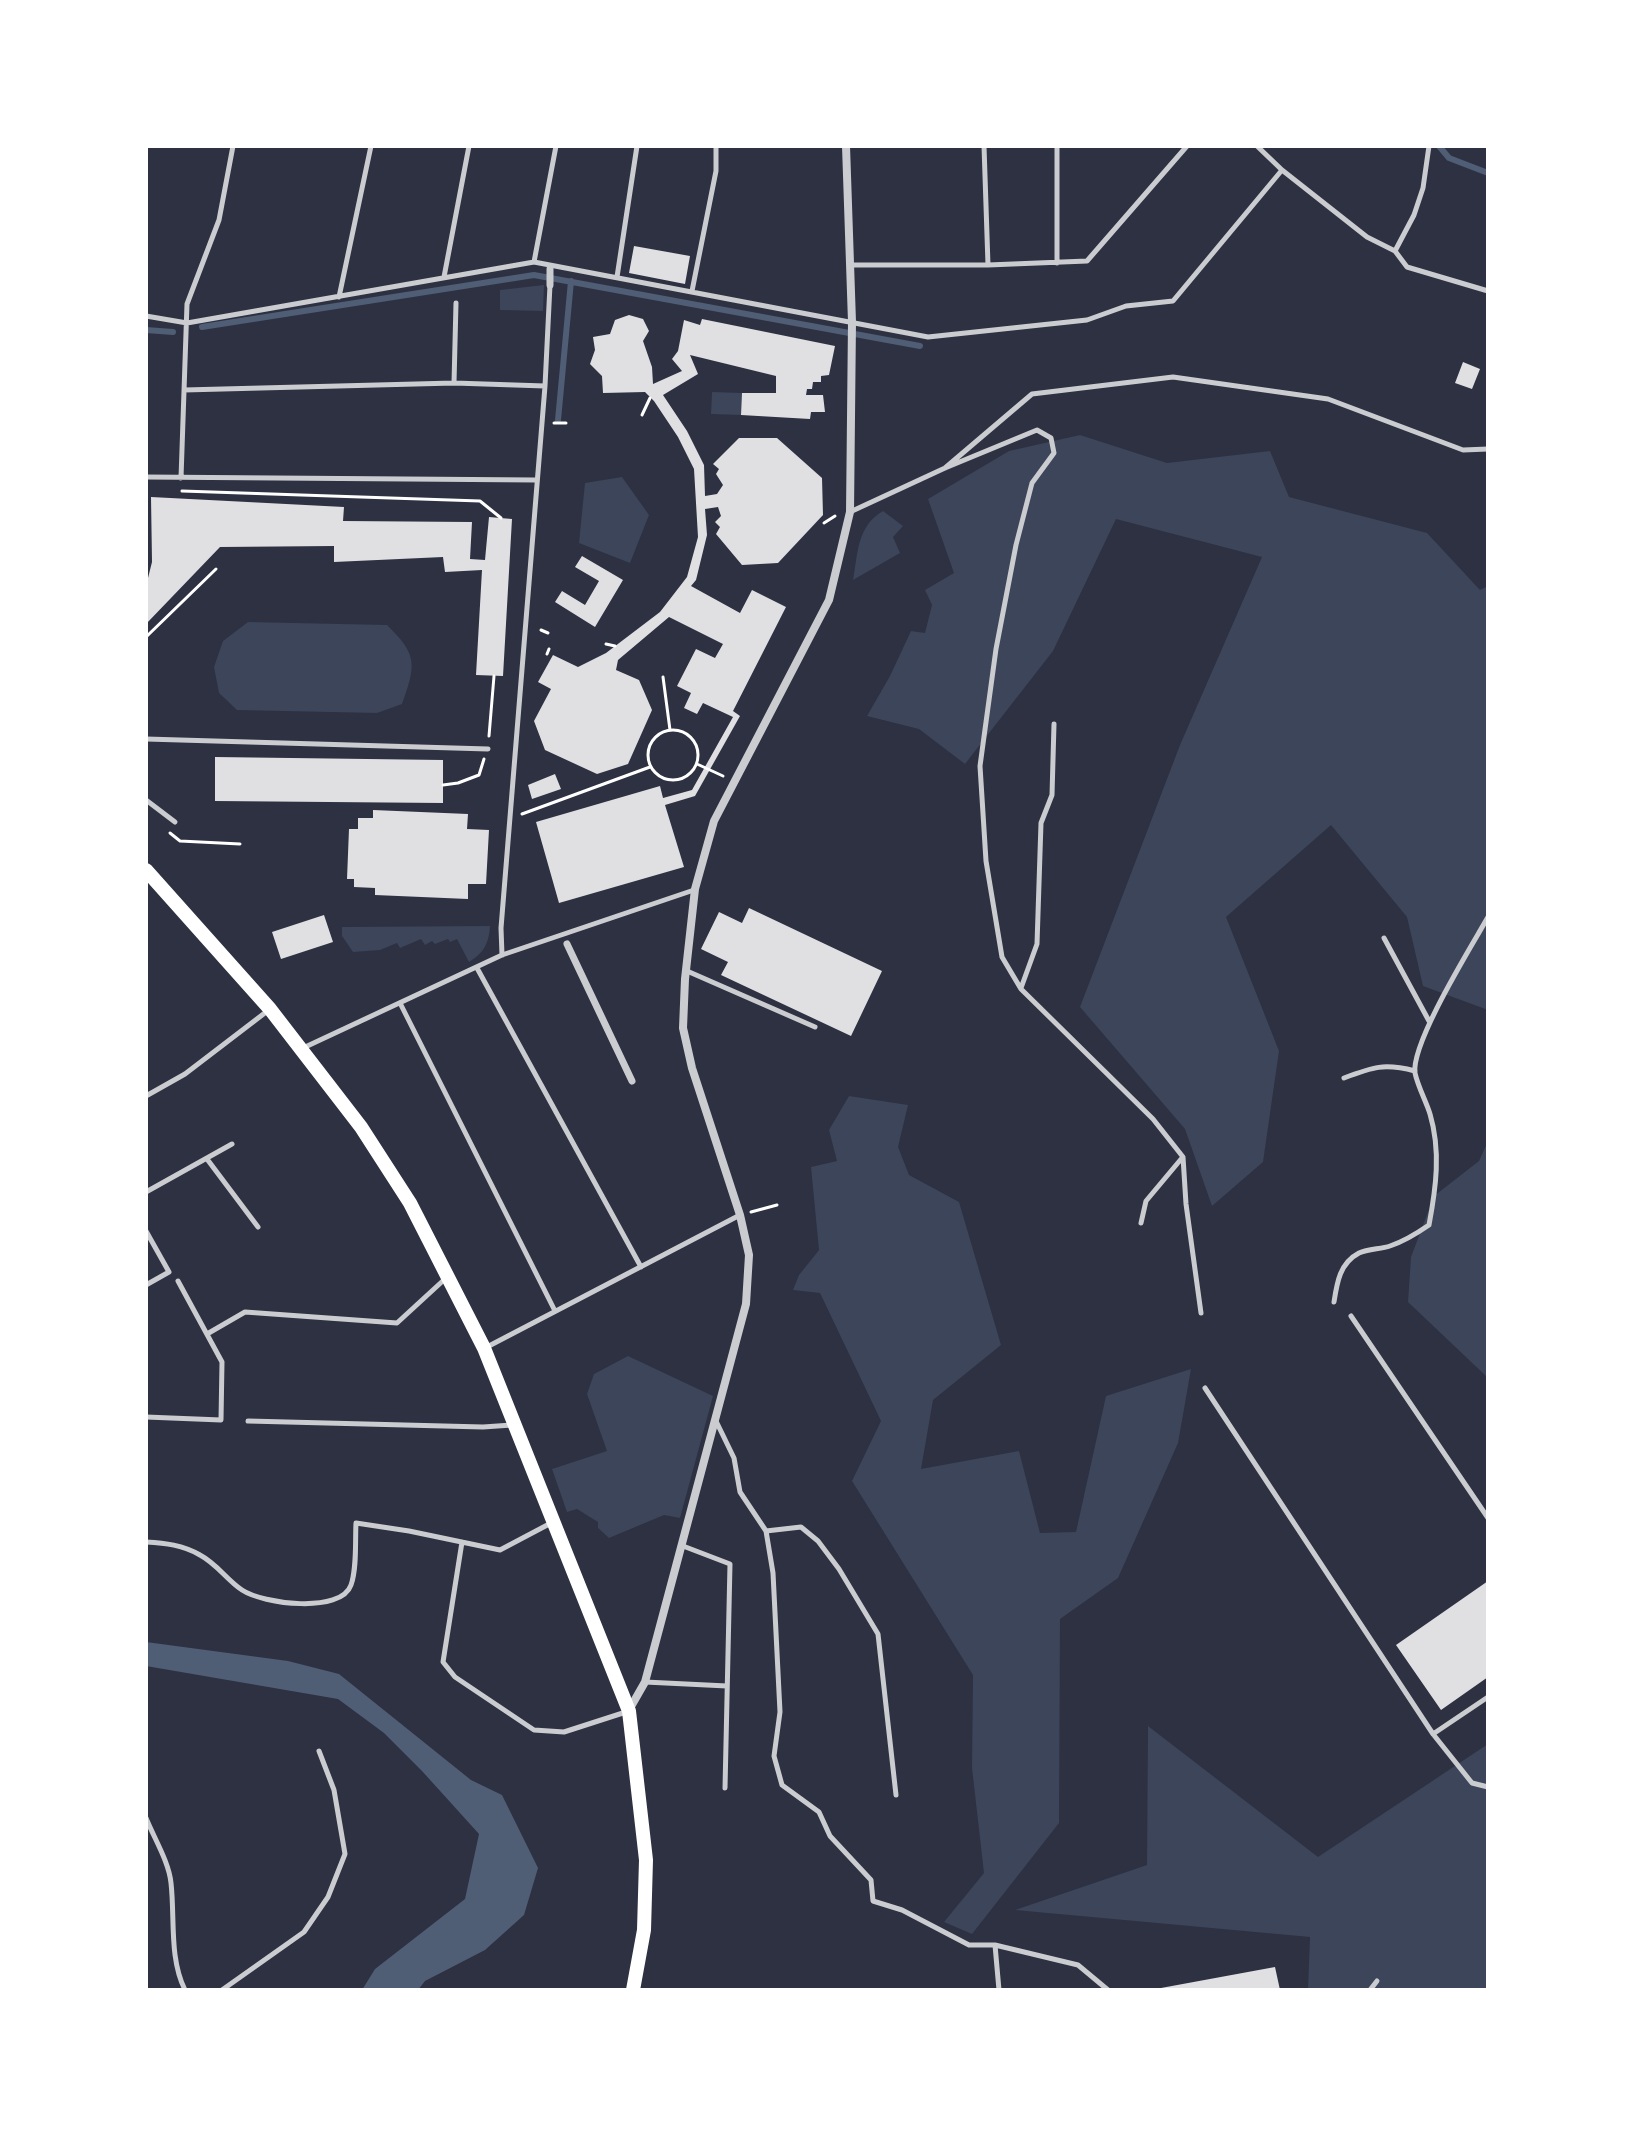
<!DOCTYPE html>
<style>
body{margin:0}
#map{position:relative;width:1634px;height:2136px;overflow:hidden;background:#2d3142;font-family:Commissioner,sans-serif}
canvas{display:block}
.frame{position:absolute;inset:0;border:148px solid #fff;pointer-events:none}
</style>
<div id="map">
<canvas width="1634" height="2136"></canvas>
<div class="frame"></div>
</div>
<script>
const c = document.querySelector('canvas').getContext('2d');
c.lineJoin = 'round';
function paint(path, color) { c.fillStyle = color; c.fill(path, 'evenodd'); }
function trace(path, color, width, dash) { c.strokeStyle = color; c.lineWidth = width; c.lineCap = dash ? 'butt' : 'round'; c.setLineDash(dash || []); c.stroke(path); }
const green = new Path2D(`
 M544,285L543,311L500,310V290Z
 M712,392L742,393L741,415L711,414Z
 M1080,435L1167,463L1270,451L1289,497L1427,533L1480,590L1488,586V1010L1423,986L1407,917L1331,825L1226,917L1279,1051L1263,1162L1212,1206L1185,1129L1080,1007L1180,745L1262,557L1116,519L1053,651L965,764L919,729L867,716L890,676L911,631L925,633L932,605L925,590L954,573L928,499L1009,451Z
 M622,477L649,515L630,563L579,543L585,483Z
 M883,511L903,526L893,537L900,553L853,580C858,553 857,526 883,511Z
 M248,622L387,625C418,655 416,665 402,704L377,713L237,710L219,693L214,667L223,641Z
 M490,926C489,943 484,953 469,962L457,939L450,942L448,939L435,944L432,941L425,945L421,939L400,948L397,943L380,950L353,952L342,936V927Z
 M849,1096L908,1105L898,1147L909,1175L959,1202L1001,1345L933,1400L921,1469L1019,1451L1040,1533L1076,1532L1106,1396L1191,1369L1178,1443L1118,1578L1060,1619L1059,1823L972,1934L944,1922L984,1873L972,1768L973,1675L852,1481L881,1421L820,1293L793,1290L799,1275L819,1250L811,1167L837,1161L829,1130Z
 M1488,1141V1378L1408,1302L1411,1257L1434,1196L1479,1161Z
 M628,1356L713,1396L680,1518L664,1515L609,1538L598,1528V1522L577,1509L567,1512L552,1469L607,1451L587,1394L594,1374Z
 M1148,1726L1318,1857L1488,1744V1990H1308L1310,1937L1015,1910L1147,1865Z`);
const water = new Path2D(`
 M146,1642L288,1661L339,1674L471,1780L502,1795L538,1868L524,1915L485,1950L425,1981L418,1990H362L375,1969L465,1899L479,1834L422,1771L384,1733L338,1699L146,1666Z`);
const stream = new Path2D(`
 M1439,146L1449,158L1488,173
 M202,327L534,275L920,346
 M146,330L173,332
 M558,420L571,281`);
const building = new Path2D(`
 M634,246L690,256L685,284L629,273Z
 M629,315L643,319L649,331L643,341L652,367L653,384L682,371L672,359L678,351L684,320L700,325L702,319L835,346L829,375L821,376V382H813L812,389H807L806,395H823L825,412H811L810,419L741,415L742,393H776V376L690,355L698,374L663,395L687,431L704,465L705,496L717,494L723,485L716,474L719,469L713,464L739,438H777L822,478L823,515L778,563L742,565L716,534L720,527L715,522L721,516L718,507L705,509L707,535L696,580L691,586L740,613L752,590L786,607L733,711L740,716L695,796L665,805L684,867L559,903L536,822L660,786L663,798L692,790L733,717L703,703L697,714L684,708L691,693L677,686L696,649L715,658L723,644L669,617L618,660L616,670L639,680L652,710L628,764L597,774L545,750L534,721L551,689L538,682L553,655L578,667L606,653L660,612L687,577L698,537L694,469L678,437L654,401L645,392L603,393L602,376L590,364L595,350L593,337L610,334L615,320Z
 M1463,362L1480,369L1472,389L1455,383Z
 M151,497L344,507L343,521L472,522L470,559L485,560L489,517L512,519L503,676L476,675L482,570L445,572L443,557L334,562V546L220,547L146,624V586L152,562Z
 M582,556L623,580L595,627L555,602L562,591L585,605L599,581L575,567Z
 M215,757L443,760V803L215,801Z
 M555,774L561,789L532,799L528,785Z
 M373,810L468,814L467,829L489,830L486,884H468V899L375,895V888L354,887V879H347L349,829H358V818H373Z
 M749,908L882,971L851,1036L721,975L728,962L701,949L719,912L742,923Z
 M324,915L333,942L281,959L272,932Z
 M1488,1581V1677L1441,1710L1396,1645Z
 M1275,1967L1280,1990H1161V1988Z`);
const path = new Path2D(`
 M642,415L650,398
 M554,423H566
 M182,491L480,501L501,518
 M824,523L835,516
 M541,630L548,633
 M146,637L216,569
 M606,644L615,646
 M547,654L549,649
 M663,677L670,730
 M648 755a25 25 0 1 1 50 0a25 25 0 1 1-50 0Z
 M489,736L494,676
 M697,764L723,776
 M443,785L458,783L479,775L484,759
 M522,814L650,767
 M170,833L180,841L240,844
 M751,1212L777,1205`);
const service = new Path2D(`
 M984,146L988,265
 M1057,146V263
 M1257,146L1282,170L1367,237L1395,251L1407,267L1488,291
 M1395,251L1414,215L1423,188L1429,146
 M534,262L556,146
 M850,265H988L1087,261L1187,146
 M444,277L469,146
 M617,277L637,146
 M692,291L716,171V146
 M339,297L371,146
 M146,316L187,323L534,262L928,337L1087,320L1126,306L1173,301L1282,170
 M454,383L456,303
 M184,390L454,383L545,386
 M945,468L1037,430L1051,438L1054,453L1032,483L1016,545L996,649L980,766L986,861L1002,957L1021,989L1153,1119L1183,1157L1186,1204L1201,1313
 M146,477L536,480
 M181,478L187,304L219,220L233,146
 M850,512L945,468L1032,394L1173,377L1328,399L1463,450L1488,449
 M146,739L488,749
 M146,800L175,822
 M1384,938L1429,1021
 M502,955L501,928L545,386L550,285
 M477,968L641,1267
 M687,971L815,1027
 M1021,988L1037,944L1041,823L1052,795L1054,724
 M400,1003L555,1311
 M303,1048L502,955L694,890
 M1344,1078C1373,1067 1384,1063 1415,1071
 M146,1096L185,1074L270,1009
 M207,1159L258,1227
 M146,1192L232,1144
 M1141,1223L1146,1201L1182,1158
 M146,1231L169,1272L146,1285
 M1334,1302C1337,1282 1340,1263 1359,1253C1368,1249 1381,1249 1390,1246C1405,1241 1416,1234 1429,1225C1436,1188 1441,1151 1430,1114C1426,1101 1418,1087 1415,1073C1411,1043 1471,947 1488,917
 M1351,1316L1488,1518
 M207,1334L245,1312L397,1323L446,1278
 M485,1348L740,1215
 M1205,1388L1433,1734L1472,1783L1488,1787
 M146,1417L221,1420L222,1362L178,1281
 M248,1421L483,1427L512,1425
 M716,1421L734,1458L740,1492L766,1531L773,1573L780,1712L774,1756L782,1785L819,1812L830,1836L871,1880L873,1901L902,1910L969,1945H995L1078,1965L1108,1990
 M766,1531L801,1527L818,1541L839,1569L878,1634L896,1795
 M146,1542C165,1543 183,1545 200,1555C217,1564 227,1580 242,1590C263,1604 341,1614 351,1585C357,1568 355,1542 356,1523L409,1531L500,1550L553,1522
 M462,1542L443,1662L455,1677L534,1730L564,1732L626,1712
 M683,1546L730,1564L725,1788
 M645,1682L727,1686
 M1433,1734L1488,1697
 M146,1818C154,1838 169,1862 171,1883C175,1918 169,1958 185,1990
 M995,1945L999,1990
 M222,1990L304,1932L328,1897L345,1854L334,1790L319,1751
 M1370,1990L1377,1981`);
const pedestrian = new Path2D(`
 M550,285V269
 M567,944L632,1081`);
const minor = new Path2D(`
 M629,1710L645,1682L746,1304L749,1255L740,1215L692,1068L683,1028L685,979L695,889L714,821L829,600L850,512L852,322L846,146`);
const secondary = new Path2D(`
 M146,870L270,1009L361,1127L410,1203L484,1348L629,1711L646,1860L644,1930L633,1990`);
paint(green, '#3c4559');
paint(water, '#4f5d75');
trace(stream, '#4f5d75', 6);
paint(building, '#e0e0e3');
trace(path, '#fff', 3);
trace(service, '#caccd0', 5);
trace(pedestrian, '#caccd0', 7);
trace(minor, '#caccd0', 8);
trace(secondary, '#fff', 14);
</script>
